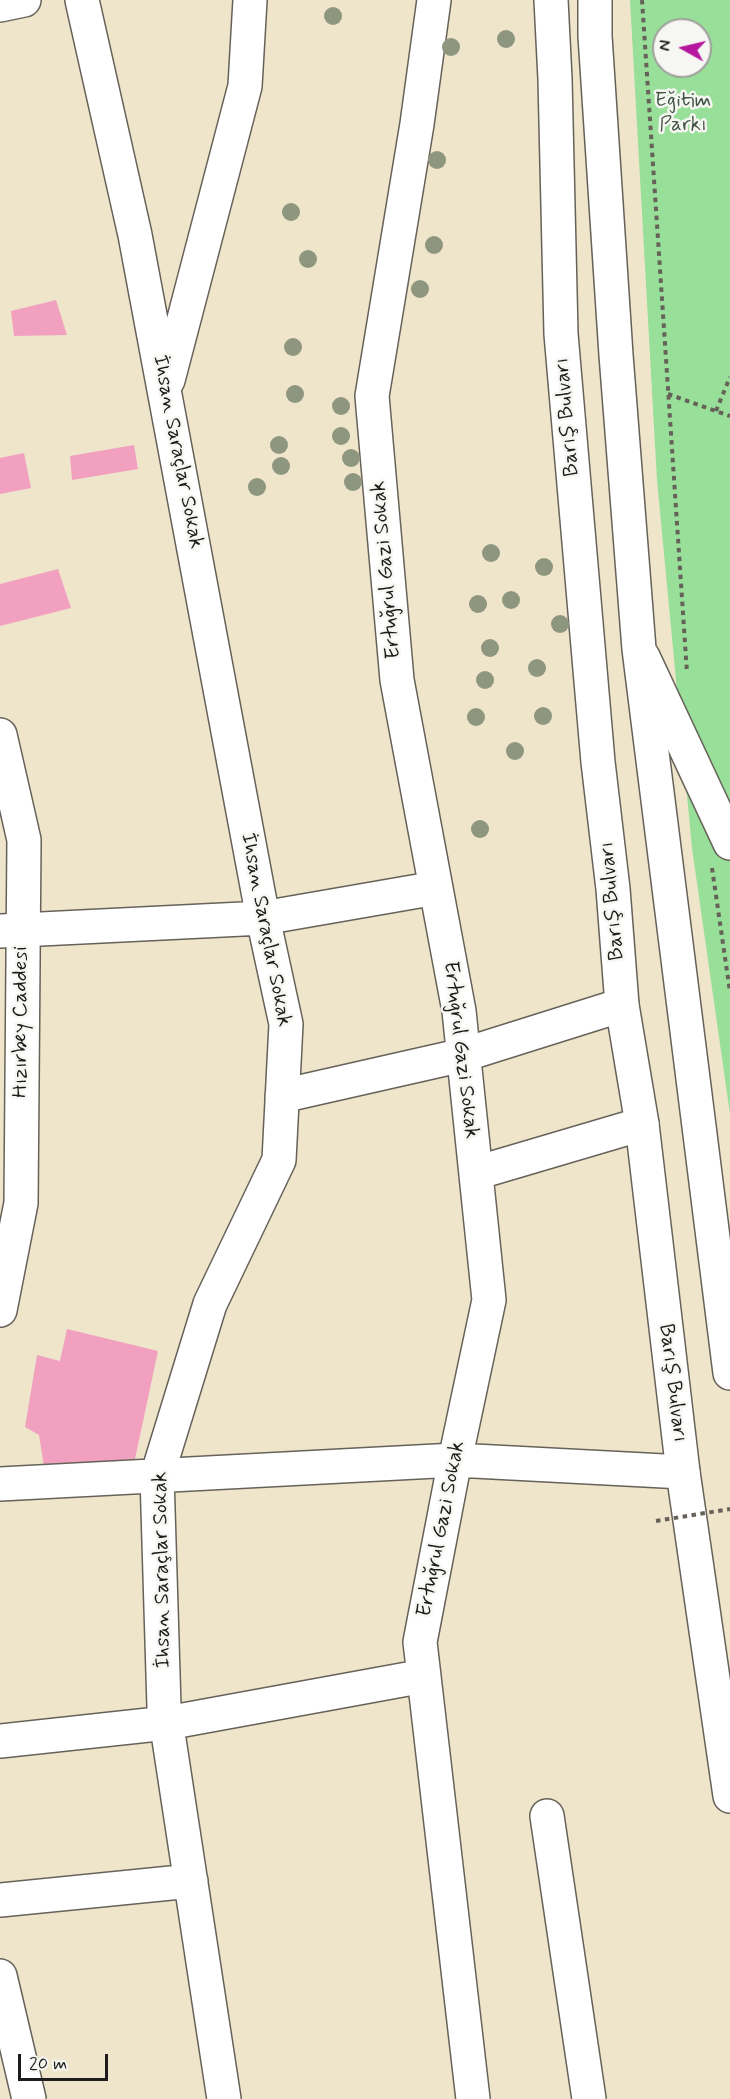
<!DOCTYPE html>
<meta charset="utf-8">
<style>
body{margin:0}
#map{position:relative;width:730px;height:2099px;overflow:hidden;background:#eee5ca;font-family:Mynerve,sans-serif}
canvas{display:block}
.north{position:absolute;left:652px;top:18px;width:60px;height:60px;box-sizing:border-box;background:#f6f6f2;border:2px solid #9f9f9c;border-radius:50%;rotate:278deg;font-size:16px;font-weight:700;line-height:24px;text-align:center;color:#1c1c1c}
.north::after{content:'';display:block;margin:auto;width:21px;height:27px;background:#b5179e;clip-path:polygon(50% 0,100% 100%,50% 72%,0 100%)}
.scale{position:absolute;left:18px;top:2054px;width:90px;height:27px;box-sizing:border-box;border:3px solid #1c1c1c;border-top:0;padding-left:8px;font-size:18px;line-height:21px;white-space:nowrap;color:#1c1c1c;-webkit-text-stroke:4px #f6f6f2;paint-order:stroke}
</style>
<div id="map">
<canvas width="730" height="2099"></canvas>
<div class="north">N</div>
<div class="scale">20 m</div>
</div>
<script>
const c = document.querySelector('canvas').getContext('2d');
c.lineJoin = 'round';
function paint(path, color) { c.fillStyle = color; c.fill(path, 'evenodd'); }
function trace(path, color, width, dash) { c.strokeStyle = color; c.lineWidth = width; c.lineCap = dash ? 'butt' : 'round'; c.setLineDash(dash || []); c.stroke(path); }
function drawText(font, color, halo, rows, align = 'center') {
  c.font = font + ' Mynerve,sans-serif'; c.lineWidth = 5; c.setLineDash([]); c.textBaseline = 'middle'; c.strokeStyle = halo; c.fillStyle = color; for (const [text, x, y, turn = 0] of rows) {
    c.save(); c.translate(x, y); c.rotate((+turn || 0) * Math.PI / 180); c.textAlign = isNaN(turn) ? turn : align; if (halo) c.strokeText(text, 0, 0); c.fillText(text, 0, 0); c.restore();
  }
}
const green = new Path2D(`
 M630,0H730V1114L692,848L657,480ZM664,30H700V66H664Z`);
const building = new Path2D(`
 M56,300L67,335L14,336L11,311Z
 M134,445L138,469L72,480L70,456Z
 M24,453L31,488L0,494V458Z
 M58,569L71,608L0,626V584Z
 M67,1329L158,1351L135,1459L44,1467L39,1435L25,1427L37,1355L60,1361Z`);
const path = new Path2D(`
 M642,0L687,673
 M668,394L730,416
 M716,411L730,377
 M712,868L730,992`);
const minor = new Path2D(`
 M82,0L135,235L263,918L286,1024L279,1160L210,1304L157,1476L164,1707L224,2099
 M434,0L417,124L372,396L397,680L459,1011L489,1300L455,1460L420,1642L473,2099
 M0,5L24,0
 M168,380L245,86L250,0
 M643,657L730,843
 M0,931L263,918L436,888
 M282,1096L463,1055L622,1005
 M476,1173L642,1124
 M0,1484L455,1460L683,1472
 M0,1741L167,1723L424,1676
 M547,1816L589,2099
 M0,1900L191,1881
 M0,1976L29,2099`);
const major = new Path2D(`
 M551,0L555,79L561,334L598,762L613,889L622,1005L642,1124L683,1472L730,1796
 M595,0V36L616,355L639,649L730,1373
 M0,735L24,840L21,1203L0,1310`);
const pathBridge = new Path2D(`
 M656,1521L730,1509`);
const trees = [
 [333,16],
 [506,39],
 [451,47],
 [437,160],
 [291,212],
 [434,245],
 [308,259],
 [420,289],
 [293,347],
 [295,394],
 [341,406],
 [341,436],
 [279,445],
 [351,458],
 [281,466],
 [353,482],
 [257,487],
 [491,553],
 [544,567],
 [511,600],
 [478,604],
 [560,624],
 [490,648],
 [537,668],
 [485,680],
 [543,716],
 [476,717],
 [515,751],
 [480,829]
];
const parkNames = [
 ["Eğitim",683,102],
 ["Parkı",683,126]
];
const streetNames = [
 ["Barış Bulvarı",568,417,-95],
 ["İhsan Saraçlar Sokak",177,452,79],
 ["Ertuğrul Gazi Sokak",387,570,-95],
 ["Barış Bulvarı",613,901,-95],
 ["İhsan Saraçlar Sokak",265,930,79],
 ["Hızırbey Caddesi",22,1022,-90],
 ["Ertuğrul Gazi Sokak",460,1050,83],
 ["Barış Bulvarı",672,1383,83],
 ["Ertuğrul Gazi Sokak",442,1529,-79],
 ["İhsan Saraçlar Sokak",163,1570,-91]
];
paint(green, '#98df99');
paint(building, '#f1a1bf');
trace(minor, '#666259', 36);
trace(major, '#666259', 36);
trace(path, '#666259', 4, [4.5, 4.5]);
trace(minor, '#fff', 33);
trace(major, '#fff', 33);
trace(pathBridge, '#666259', 4, [4.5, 4.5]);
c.fillStyle = '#8f967f';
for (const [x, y] of trees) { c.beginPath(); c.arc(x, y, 9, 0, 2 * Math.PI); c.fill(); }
drawText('21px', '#415642', '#f6f6f2', parkNames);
drawText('21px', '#1c1c1c', '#f6f6f2', streetNames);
</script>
